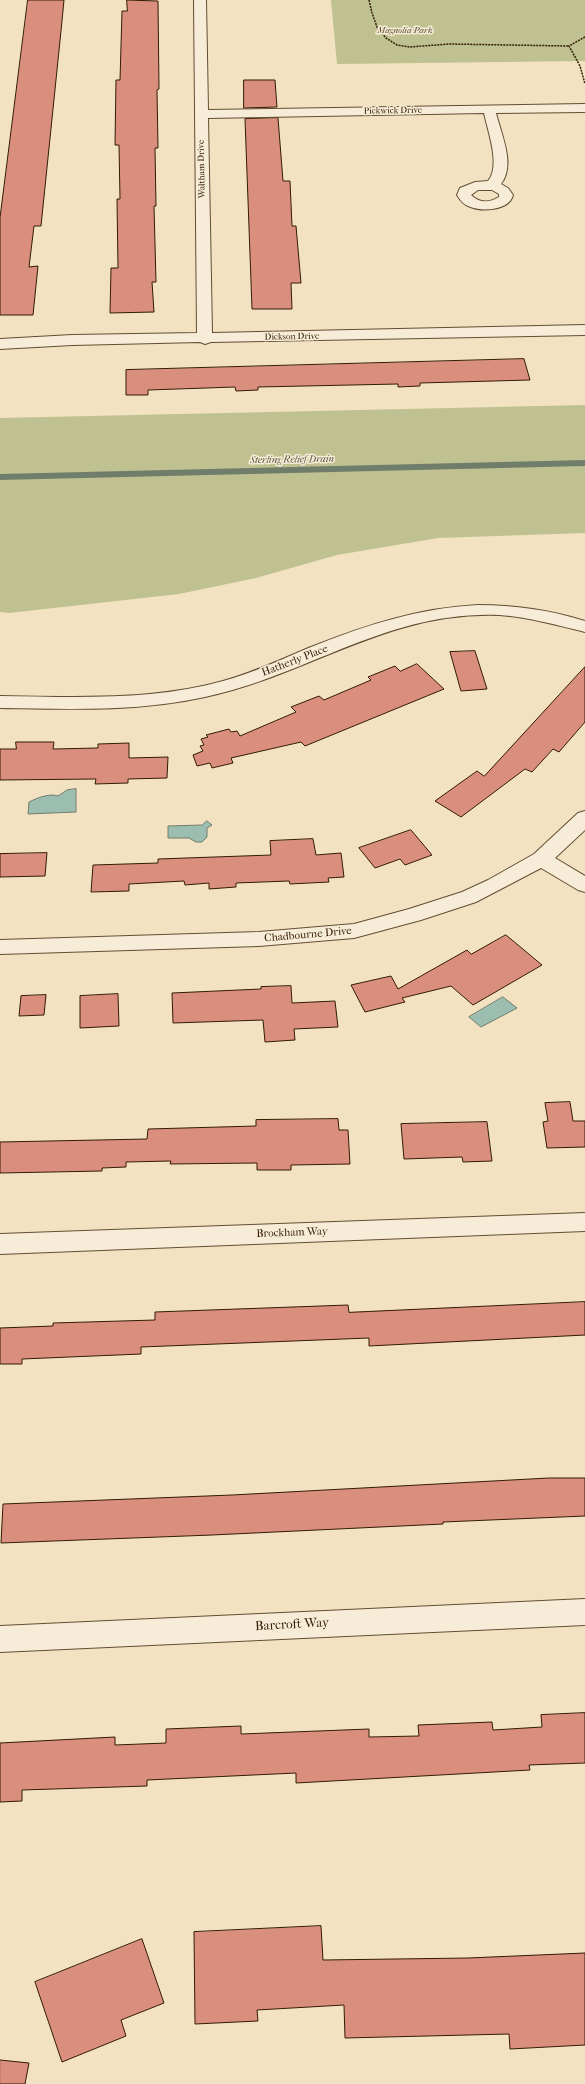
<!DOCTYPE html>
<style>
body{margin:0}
canvas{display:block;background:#f3e2c1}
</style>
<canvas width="585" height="2084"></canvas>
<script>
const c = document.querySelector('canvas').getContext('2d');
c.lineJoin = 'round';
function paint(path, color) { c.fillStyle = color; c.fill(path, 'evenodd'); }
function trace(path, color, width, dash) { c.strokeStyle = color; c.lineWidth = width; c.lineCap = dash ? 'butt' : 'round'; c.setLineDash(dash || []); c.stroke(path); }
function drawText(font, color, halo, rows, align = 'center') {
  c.font = font + ' "IM FELL French Canon",serif'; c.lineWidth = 3; c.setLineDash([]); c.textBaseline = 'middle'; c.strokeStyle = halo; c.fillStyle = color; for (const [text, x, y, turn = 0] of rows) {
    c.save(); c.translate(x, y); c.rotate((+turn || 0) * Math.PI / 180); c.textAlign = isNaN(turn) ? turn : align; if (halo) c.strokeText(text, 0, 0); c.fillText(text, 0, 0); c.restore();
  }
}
const green = new Path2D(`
 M331,0H585V61L337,64Z
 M585,405V533L438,538L337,555L256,578L179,594L9,613L0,612V418Z`);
const water = new Path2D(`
 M76,789V812L28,814L29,802C37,798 49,793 58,796L67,790Z
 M207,821L212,825L207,828V837L202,842H196L189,838H168V826L202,825Z
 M503,997L517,1008L481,1027L469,1017Z`);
const stream = new Path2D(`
 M0,477L585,463`);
const building = new Path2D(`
 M28,0H64L61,31L41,226H34L29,267L38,266L33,315H0V218Z
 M127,0L158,1L159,89L157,90L158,148H155L156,206H154L156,282H152L154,312L110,313L111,268H118L117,199H120L119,145H115L116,80H120L122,11H127Z
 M244,80H275L277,107L244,108Z
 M278,118L283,181H290L292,226H296L301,283H291L292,309H252L245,119Z
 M524,359L530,380L420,383V386L398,387V384L258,387V390L236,391L235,387L148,390V395H126V370Z
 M475,651L487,689L461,691L450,652Z
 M417,664L444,689L305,746L301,742L231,758L233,763L212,768L210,763L197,766L193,755L203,751L200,746L204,745L201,739L208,737L206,735L229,729L231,732L237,731L240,736L296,712L291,707L319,696L324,700L371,680L368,677L395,666L400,671Z
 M585,667V722L559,752L553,749L532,772L525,769L461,817L435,801L477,771L484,776Z
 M16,742H54L53,749L98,748V744L129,743V758L168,757L167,778L128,779V783L95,784L96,779L0,780V749H16Z
 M411,830L432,855L405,865L400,859L375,868L359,848Z
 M313,839L316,855L341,853L344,877L328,878L329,882L290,884L289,881L236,883V887L209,889V883L185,885L184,881L129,884V891L91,892L93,865L158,863V859L271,855L270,841Z
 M47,853L45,876L0,877V854Z
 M506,935L542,965L473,1005L451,986L402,998L405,1002L365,1012L351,985L391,976L398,989L467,950L471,954Z
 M291,986L292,1003L335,1001L338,1027L294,1029L295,1040L265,1042L263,1020L173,1023L172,993L261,989V987Z
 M118,994L119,1026L80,1028V996Z
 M46,995L44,1015L19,1016L21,996Z
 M570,1102L573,1121H585V1147L547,1148L543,1122L548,1121L545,1103Z
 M338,1119L339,1130H348L350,1164L291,1165V1170H257V1163L170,1164L171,1161L126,1162V1167L102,1168V1171L0,1173V1142L147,1139L148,1129L256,1126V1120Z
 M487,1122L492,1161L463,1162L462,1157L404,1159L401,1124Z
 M585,1302V1335L369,1346V1338L141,1347V1354L22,1359V1364H0V1328L53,1326V1323L155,1320V1312L348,1305L349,1312Z
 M549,1478H585V1516L443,1522V1524L212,1535L1,1543L3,1504L232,1495Z
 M585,1713V1763L529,1765L530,1770L296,1783V1773L147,1780V1786L22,1790V1801L0,1802V1743L115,1737V1745L166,1743V1729L241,1726V1734L369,1729V1737L419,1736L418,1725L492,1722L493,1730L542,1727L541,1715Z
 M321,1926L323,1960L468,1958L585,1953V2045L510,2049L509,2034L345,2038L344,2005L257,2010L258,2021L195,2024L194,1932Z
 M142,1939L164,2003L121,2020L126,2036L62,2062L35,1982Z
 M0,2060L29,2063L25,2084H0Z`);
const path = new Path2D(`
 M369,0L372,13L377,27L386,38L397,45L410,47L449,44L569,46
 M585,37L569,46L580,66L585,84`);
const street = new Path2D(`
 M194,0H206L208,110L585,104V112L496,113C501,134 516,165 501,184L508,188L513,195C509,211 481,212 468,206C463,204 460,200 457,195L460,188L475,182L488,181C501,166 488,132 484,113L208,118L212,333L585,325V335L211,342L205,344L200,342L72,345L0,349V339L72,335L197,333ZM478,190H492L499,194V197C489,203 479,203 471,195Z
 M478,605C515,605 550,610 585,621V632C556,625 529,617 499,615C386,611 309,675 205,697C138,712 68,709 0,708V696C74,697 152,701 223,681C253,673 282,659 311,647C366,625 419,608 478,605Z
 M585,811V830L555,858L585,876V892L578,890L541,868L476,902L421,920L354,938L259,946L0,954V940L259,932L354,924L409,909L462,892L488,880L534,854L578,813Z
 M585,1213V1231L0,1254V1234Z
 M585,1599V1625L0,1652V1626Z`);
const farParknames = [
 ["Magnolia Park",405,31]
];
const farStreetnames = [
 ["Pickwick Drive",393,111,-1],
 ["Waltham Drive",202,169,-91],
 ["Dickson Drive",292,337,-1]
];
const farWaternames = [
 ["Sterling Relief Drain",292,460,-1]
];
const streetNames = [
 ["Hatherly Place",295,661,-21],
 ["Chadbourne Drive",308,935,-5],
 ["Brockham Way",292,1233,-2]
];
const nearStreetnames = [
 ["Barcroft Way",292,1625,-3]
];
paint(green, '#bfc290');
paint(water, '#9bbeb0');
trace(water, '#717d6b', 1);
trace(stream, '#717d6b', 6);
paint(building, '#da8e7e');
trace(building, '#331b04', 1);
trace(street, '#634d33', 2);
trace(path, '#331b04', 1.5, [2, 1]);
paint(street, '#f7ecd7');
drawText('italic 9px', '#5d4d2e', '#f7ecd7', farParknames);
drawText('9px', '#331b04', '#f7ecd7', farStreetnames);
drawText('italic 10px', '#575440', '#f7ecd7', farWaternames);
drawText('11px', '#331b04', '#f7ecd7', streetNames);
drawText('13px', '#331b04', '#f7ecd7', nearStreetnames);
</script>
